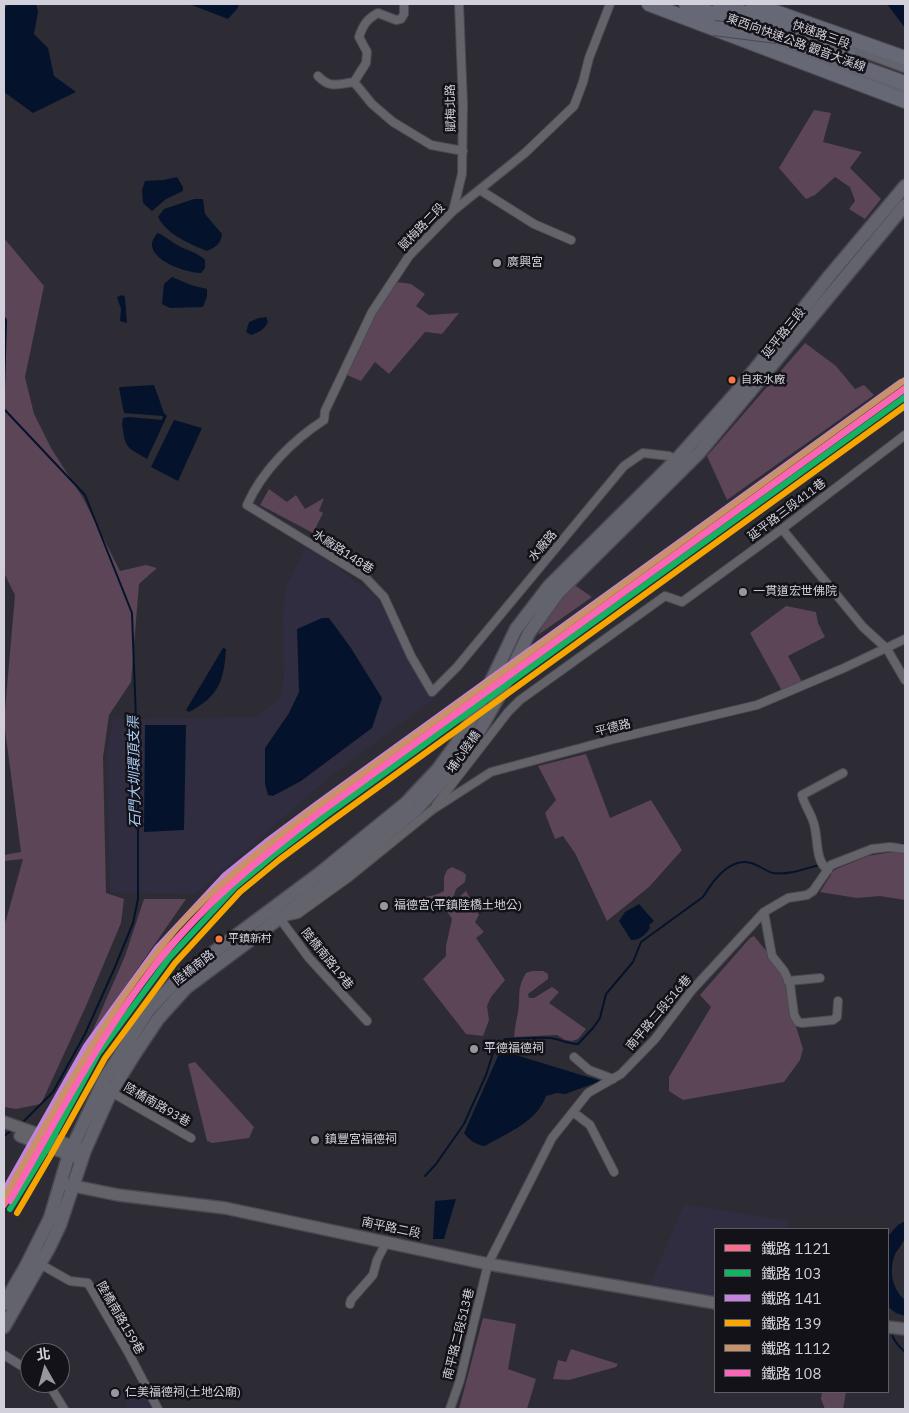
<!DOCTYPE html>
<meta charset="utf-8">
<style>
body{margin:0}
#map{position:relative;width:909px;height:1413px;overflow:hidden;background:#2d2c34;font-family:"IBM Plex Sans","Noto Sans TC",sans-serif}
canvas{display:block}
.frame{position:absolute;inset:0;border:5px solid #d2d0da;pointer-events:none}
.legend{position:absolute;left:714px;top:1228px;width:175px;height:165px;box-sizing:border-box;background:#131219;border:1px solid #5f5e66;margin:0;padding:6px 9px;list-style:none;font-size:15px;color:#d2d0da}
.legend li{display:flex;align-items:center;gap:10px;height:25px}
.legend b{width:25px;border:1px solid #5f5e66}
.north{position:absolute;left:20px;top:1343px;width:50px;height:50px;box-sizing:border-box;background:#131219;border:1px solid #5f5e66;border-radius:50%;rotate:353deg;font-size:14px;font-weight:700;line-height:20px;text-align:center;color:#d2d0da}
.north::after{content:'';display:block;margin:auto;width:18px;height:22px;background:#9897a0;clip-path:polygon(50% 0,100% 100%,50% 72%,0 100%)}
</style>
<div id="map">
<canvas width="909" height="1413"></canvas>
<div class="frame"></div>
<ul class="legend">
<li><b style="height:6px;background:#fb6d88"></b>鐵路 1121</li>
<li><b style="height:6px;background:#13b361"></b>鐵路 103</li>
<li><b style="height:6px;background:#c483df"></b>鐵路 141</li>
<li><b style="height:6px;background:#f7a600"></b>鐵路 139</li>
<li><b style="height:6px;background:#c7916a"></b>鐵路 1112</li>
<li><b style="height:6px;background:#fa66b7"></b>鐵路 108</li>
</ul>
<div class="north">北</div>
</div>
<script>
const c = document.querySelector('canvas').getContext('2d');
c.lineJoin = 'round';
function paint(path, color) { c.fillStyle = color; c.fill(path, 'evenodd'); }
function trace(path, color, width, dash) { c.strokeStyle = color; c.lineWidth = width; c.lineCap = dash ? 'butt' : 'round'; c.setLineDash(dash || []); c.stroke(path); }
function drawText(font, color, halo, rows, align = 'center') {
  c.font = font + ' "IBM Plex Sans","Noto Sans TC",sans-serif'; c.lineWidth = 5; c.setLineDash([]); c.textBaseline = 'middle'; c.strokeStyle = halo; c.fillStyle = color; for (const [text, x, y, turn = 0] of rows) {
    c.save(); c.translate(x, y); c.rotate((+turn || 0) * Math.PI / 180); c.textAlign = isNaN(turn) ? turn : align; if (halo) c.strokeText(text, 0, 0); c.fillText(text, 0, 0); c.restore();
  }
}
const built = new Path2D(`
 M304,550L316,552L379,599L408,655L435,698L328,778L195,894L110,892L107,753L113,719L254,717L280,699L284,677L283,613L286,587Z
 M684,1204L788,1221L787,1229H715V1295L650,1284Z
 M145,1390L157,1409H128L124,1402Z`);
const green = new Path2D(`
 M814,110L831,113L823,142L862,152L850,168L881,199L865,219L849,209L855,201L850,187L835,177L815,195L806,199L779,168Z
 M4,238L44,286L25,377L34,414L51,448L83,498L120,571L146,565L157,568L139,584L131,682L109,715L103,757L106,893L124,899L121,923L86,1006L41,1104L16,1109L4,1107V923L6,920L23,859L4,861V855L21,852L4,722L15,595L4,573Z
 M397,282L411,284L425,294L416,306L429,315L459,313L442,334L425,332L389,374L375,362L361,381L347,375L378,310Z
 M805,343L836,366L855,389L864,385L874,395L727,500L707,456Z
 M269,489L287,502L296,495L305,509L324,498L319,511L323,513L313,533L260,505Z
 M573,584L592,597L538,635L548,616Z
 M786,606L816,612L818,623L825,637L788,656L802,682L782,691L750,633Z
 M586,754L610,818L651,800L682,850L649,887L607,921L575,853L563,836L555,839L545,813L556,800L538,766Z
 M892,852L905,853V900L880,896L857,898L820,892L834,870L868,856Z
 M452,867L463,872L466,875L465,882L456,889L453,898H458L466,891L479,915L475,922L484,932L476,938L505,980L491,997L487,1006L489,1020L483,1036L466,1034L423,979L446,956V946L452,919L440,900L407,904L399,903L401,898C415,897 431,899 444,891V877L447,870Z
 M144,899H186L89,1039L125,956Z
 M754,936L767,952L783,976L790,1007L803,1049L800,1060L784,1082L683,1100L669,1091V1077L711,1007L700,995L750,938Z
 M532,971H543L548,974V979L528,994L529,998H534L552,987L559,992L549,1003L586,1029L578,1039L572,1041L565,1040L557,1035L514,1037C515,1028 516,1021 518,1012C521,995 516,990 526,973Z
 M195,1062L254,1127L249,1138L212,1143L207,1141L188,1064Z
 M483,1318L516,1324L508,1369L536,1379L527,1409H459Z
 M571,1349L618,1364L616,1367L569,1380L553,1379L558,1360L566,1362Z
 M822,1392H846L843,1409H825L821,1399Z`);
const water = new Path2D(`
 M9,4H36L38,12L34,34L48,48L54,76L76,92L33,113L4,92V9Z
 M189,4H239L237,9L228,19Z
 M887,4H905V28Z
 M177,177L183,187V191L166,199L152,211L143,203L142,190L145,181L164,180Z
 M194,199H203L205,214L222,234C221,244 216,247 207,251C190,244 166,234 158,217L164,209Z
 M157,233C166,236 171,242 179,246C188,251 197,252 205,260V268L201,273C187,273 151,261 152,244C152,240 155,237 157,233Z
 M172,277L191,285L207,289V296L203,307L170,308L162,304L164,284Z
 M122,295L125,297L127,323L120,321L121,309L117,297Z
 M266,317L268,321C265,330 259,332 251,335L246,332L249,322L259,318Z
 M154,385L164,413L167,416L147,459C131,449 125,450 123,430C122,425 122,423 123,418L129,417L162,420L163,416L124,413L119,388L120,387Z
 M174,420L202,428L178,481L151,467Z
 M322,618H329L351,648L382,698L372,728L301,781L273,796L268,795L265,784V748L289,713L299,692L297,629Z
 M223,648L226,649C224,681 219,696 189,712L186,710Z
 M145,725H186L184,830L144,832Z
 M639,904L654,921L649,925L650,928C646,934 639,941 631,940L619,921L625,912Z
 M506,1052L601,1081L565,1094L557,1093L546,1096C537,1122 507,1133 485,1146C476,1145 469,1140 464,1133L498,1056Z
 M456,1199L444,1239H433L435,1201Z
 M905,1221C905,1226 906,1232 905,1237C904,1244 896,1250 894,1257C889,1273 893,1290 905,1300V1316L896,1313L888,1307V1236L898,1225Z`);
const stream = new Path2D(`
 M4,317L6,320L4,389
 M4,409L85,495L132,613L138,773V899L133,923L115,967L85,1034L53,1092L22,1123
 M880,844H905
 M4,1136L12,1130
 M425,1176L436,1164L464,1124L486,1075L493,1053L501,1048L505,1039C520,1039 535,1037 550,1038C560,1039 567,1044 578,1044L593,1028L600,1018L606,994L633,962L641,942L703,897C712,882 730,857 751,863C759,865 765,871 773,873C788,875 805,869 819,865
 M892,1334C893,1341 900,1347 905,1352`);
const street = new Path2D(`
 M610,4L589,58L583,82L574,106L525,153L453,211L409,256L372,312L325,411L324,420C293,440 262,471 247,505L365,577L384,597L411,656L432,692L457,667L624,466L643,453L669,456L679,461
 M318,76C330,89 338,84 354,82L372,104L393,122L431,145L463,151
 M354,82L366,63L367,52L359,37C363,25 367,19 378,13L396,20L401,19L404,14V4
 M480,190L534,224L571,240
 M453,211L462,174L463,104L459,4
 M782,529L863,627L887,649L905,680
 M436,805L508,712L520,700L665,596L682,602L782,529L905,435
 M828,870C814,861 819,836 813,821C810,812 804,804 802,795L843,773
 M764,912L772,956L784,971L790,984L794,1015L798,1022L802,1023L833,1020L837,1017L838,1001
 M278,916L309,958L367,1021
 M284,917L298,914L348,878L432,810L491,772L614,739L757,705L844,668L905,639
 M788,981L820,978
 M574,1057L589,1070L613,1079
 M111,1092L191,1138
 M573,1112L590,1125L614,1172
 M40,1264L70,1281L88,1283L128,1352L158,1409
 M350,1304L351,1300L373,1275L377,1260L387,1241
 M4,1355L30,1371
 M45,1383L53,1391L64,1409
 M450,1409L460,1380L488,1264L552,1138L588,1093L621,1074L655,1039L692,990L764,912L788,898L807,895L813,891L831,865L872,849L890,847L905,849`);
const secondary = new Path2D(`
 M4,1122L81,1149
 M20,1136L78,1158
 M64,1184L118,1195L225,1208L488,1264L715,1303
 M888,1327L905,1329`);
const primary = new Path2D(`
 M778,46L905,93
 M856,48L905,66
 M4,1304L26,1266L50,1218L69,1154L104,1080L148,1011L179,978L320,873L406,803L438,769L462,736L483,698L516,629L549,586L677,459L735,394L831,274L905,186
 M4,1327L49,1248L60,1225L85,1150L111,1092L134,1055L158,1019L186,988L328,882L417,809L449,774L473,742L499,696L529,633L558,593L699,453L905,205`);
const highway = new Path2D(`
 M649,4L905,101
 M686,4L905,83
 M720,4L848,52
 M753,4L905,58`);
const highwayBridge = new Path2D(`
 M714,28L777,36`);
const rail1 = new Path2D(`
 M4,1205L38,1148L92,1050L163,953L230,881L270,848L321,810L905,388`);
const rail2 = new Path2D(`
 M10,1209L45,1152L98,1054L169,958L235,887L275,854L325,816L905,397`);
const rail3 = new Path2D(`
 M4,1191L86,1046L157,948L225,875L266,842L317,804L901,382`);
const rail4 = new Path2D(`
 M17,1213L51,1155L105,1058L175,963L240,892L279,860L330,822L905,406`);
const rail5 = new Path2D(`
 M4,1197C59,1104 103,1013 175,930C217,883 267,844 317,806L905,380`);
const rail6 = new Path2D(`
 M10,1201C64,1109 110,1014 182,934C223,888 272,850 321,812L905,389`);
const markers = [
 [497,263,5,"#9897a0"],
 [732,380,4.5,"#f6793e"],
 [743,592,5,"#9897a0"],
 [384,906,5,"#9897a0"],
 [219,939,4.5,"#f6793e"],
 [474,1049,5,"#9897a0"],
 [315,1140,5,"#9897a0"],
 [115,1393,5,"#9897a0"]
];
const busNames = [
 ["自來水廠",741,380],
 ["平鎮新村",228,939]
];
const streetNames = [
 ["快速路三段",821,35,20],
 ["東西向快速公路 觀音大溪線",796,43,20],
 ["賦梅北路",451,108,-91],
 ["賦梅路二段",422,227,-46],
 ["延平路三段",784,333,-51],
 ["延平路三段411巷",787,510,-37],
 ["水廠路",543,546,-50],
 ["水廠路148巷",343,552,33],
 ["平德路",613,728,-14],
 ["埔心陸橋",464,752,-55],
 ["陸橋南路19巷",327,959,51],
 ["陸橋南路",194,968,-38],
 ["南平路二段516巷",659,1013,-50],
 ["陸橋南路93巷",157,1105,30],
 ["南平路二段",391,1228,12],
 ["陸橋南路159巷",120,1318,60],
 ["南平路二段513巷",459,1334,-76]
];
const poiNames = [
 ["廣興宮",507,263],
 ["一貫道宏世佛院",753,592],
 ["福德宮(平鎮陸橋土地公)",394,906],
 ["平德福德祠",484,1049],
 ["鎮豐宮福德祠",325,1140],
 ["仁美福德祠(土地公廟)",125,1393]
];
const waterNames = [
 ["石門大圳環頂支渠",135,772,-91]
];
paint(built, '#312d40');
paint(green, '#5b4557');
paint(water, '#04132b');
trace(stream, '#04132b', 2);
trace(street, '#4b4951', 10);
trace(secondary, '#4b4951', 14);
trace(primary, '#4b4951', 15);
trace(highway, '#4b4951', 16);
trace(street, '#64636a', 8);
trace(secondary, '#64636a', 11);
trace(primary, '#63636d', 12);
trace(highway, '#666875', 14);
trace(highwayBridge, '#4b4951', 16, []);
trace(highwayBridge, '#666875', 14);
trace(rail1, '#fb6d88', 6);
trace(rail2, '#13b361', 6);
trace(rail3, '#c483df', 6);
trace(rail4, '#f7a600', 6);
trace(rail5, '#c7916a', 6);
trace(rail6, '#fa66b7', 6);
for (const [x, y, r, color] of markers) { const dot = new Path2D(); dot.arc(x, y, r, 0, 2 * Math.PI); c.fillStyle = color; c.fill(dot); trace(dot, '#131219', 2); }
drawText('11px', '#d2d0da', '#131219', busNames, 'left');
drawText('12px', '#d2d0da', '#131219', streetNames);
drawText('12px', '#d2d0da', '#131219', poiNames, 'left');
drawText('italic 14px', '#a9cbf6', '#131219', waterNames);
</script>
